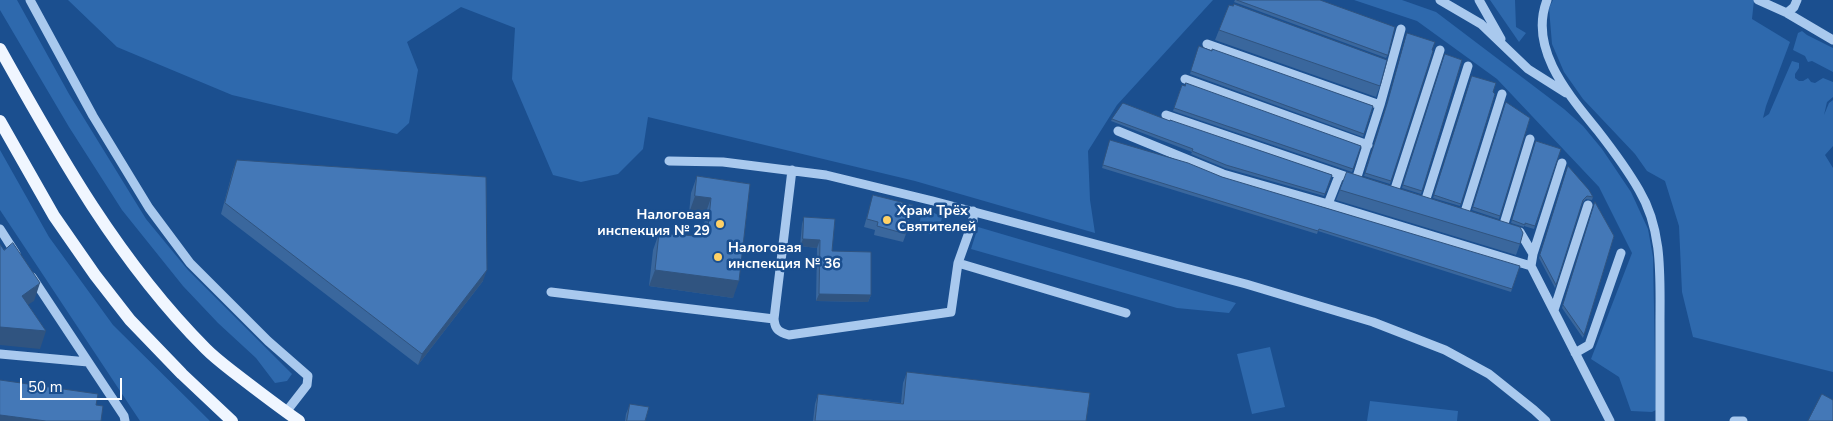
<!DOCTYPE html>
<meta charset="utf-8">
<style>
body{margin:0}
#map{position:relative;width:1833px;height:421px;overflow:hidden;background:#1b4f8f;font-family:"Nunito Sans",sans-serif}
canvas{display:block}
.scale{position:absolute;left:20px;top:378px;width:102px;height:22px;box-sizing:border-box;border:2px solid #fff;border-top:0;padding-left:6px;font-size:15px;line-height:18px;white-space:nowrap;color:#fff;-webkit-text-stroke:4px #1b4f8f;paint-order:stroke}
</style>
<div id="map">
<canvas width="1833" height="421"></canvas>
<div class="scale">50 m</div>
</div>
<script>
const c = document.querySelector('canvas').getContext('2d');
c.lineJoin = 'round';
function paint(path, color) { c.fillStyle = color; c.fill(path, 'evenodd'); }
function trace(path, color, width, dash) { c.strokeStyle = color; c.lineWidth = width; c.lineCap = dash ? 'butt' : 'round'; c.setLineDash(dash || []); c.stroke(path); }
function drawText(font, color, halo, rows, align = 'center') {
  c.font = font + ' "Nunito Sans",sans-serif'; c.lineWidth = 5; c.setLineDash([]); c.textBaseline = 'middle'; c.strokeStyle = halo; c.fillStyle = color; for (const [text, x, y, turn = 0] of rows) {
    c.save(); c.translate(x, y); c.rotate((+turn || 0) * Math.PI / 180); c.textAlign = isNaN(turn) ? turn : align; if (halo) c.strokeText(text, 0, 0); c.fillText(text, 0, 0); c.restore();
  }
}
const green = new Path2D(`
 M0,0H17L69,94L146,219L188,270L292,374L287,381L275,383L256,358L218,323L183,286L122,210L69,127L0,10Z
 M68,0H1213L1117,105L1088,151L1090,200L1095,233L915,181L648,117L643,149L618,174L581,182L553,175L512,79L515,28L461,7L407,42L418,70L409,123L397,134L232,95L117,47Z
 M1354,0H1402L1436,12L1564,109L1583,126L1602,149L1631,192L1648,229L1653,257L1656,410L1652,412L1631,411L1619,377L1591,359L1632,253L1599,187L1497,79L1417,21Z
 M1490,0H1515L1516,27L1526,33L1519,42Z
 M1553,0H1754L1752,19L1790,42L1766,106L1763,118L1769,114L1792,61L1799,63V68L1795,74V78L1799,81H1803L1808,78L1811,82L1815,83L1823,78L1833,82V97L1827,102L1824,115L1829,103L1833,100V146L1825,155L1833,168V372L1693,337L1682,292L1679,226L1665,181L1647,171L1635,154L1583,99L1564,72L1552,44L1549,8Z
 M1802,31L1807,35L1833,48V72L1812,61L1808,62L1805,56L1793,50L1798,33Z
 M0,150L49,237L113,325L210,421H140L0,210Z
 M933,212L942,218L939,229L930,234L919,228L921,214Z
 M978,227L1236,303L1229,313L1177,308L971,249Z
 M1270,347L1285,407L1252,414L1237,354Z
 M1370,401L1458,411L1457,421H1367Z`);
const minor = new Path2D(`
 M30,0L93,116L149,208L190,263L268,341L308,376L307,385L286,412
 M1440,0L1481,24L1528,69L1566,93
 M1479,0L1501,39
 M1547,0C1528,49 1569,95 1598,131C1612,149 1627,169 1639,190C1663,230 1660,277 1660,322C1660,355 1660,388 1660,421
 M1758,0L1787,13L1833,40
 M1787,13L1794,7L1797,0
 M1207,44L1380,105
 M1185,79L1368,145
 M1166,115L1356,180L1380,105L1401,29
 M1118,131L1223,174L1328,204L1339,176
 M669,161L723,162L826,175L933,201L1246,284L1373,322L1445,350L1489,374L1534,410L1546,421
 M1394,192L1440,50
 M1425,202L1468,66
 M1328,204L1531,266
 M973,211V221L958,263L1126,313
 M1464,215L1502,94
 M1503,227L1530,139
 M0,229L16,254
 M1514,230L1520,232L1533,254L1531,266L1610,421
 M1533,254L1562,163
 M32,277L124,416L125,421
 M551,292L774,319L792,170
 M1554,310L1588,205
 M774,319C775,330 779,332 789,335L951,312L958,263
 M1575,353L1589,345L1621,253
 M0,354L88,362
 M1734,421H1743`);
const major = new Path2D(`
 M0,49C59,155 119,262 206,349C214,357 223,364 232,371C254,388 276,405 299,421
 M0,121L54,216L95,275L130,320L182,374L232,421`);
const wall = new Path2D(`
 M1235,0H1320L1388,55L1386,58L1234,2Z
 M1229,5L1233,6L1380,86L1376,97L1215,40Z
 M1199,46L1373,106L1363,137L1190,74Z
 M1432,50L1433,51L1390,184L1364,176L1386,107Z
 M1445,54L1462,60L1421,194L1402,188Z
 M1472,76L1495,94L1460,206L1433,198Z
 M1182,85L1361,146L1352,172L1173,111Z
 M1505,105L1530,118L1499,219L1472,210Z
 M1112,119L1170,121L1332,175L1324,196L1225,168L1191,154L1192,152L1111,121Z
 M1110,140L1222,177L1512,289L1511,292L1318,231L1317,234L1102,168Z
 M1536,141L1561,149L1534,229L1524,226V227L1511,223Z
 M237,160L483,281L418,365L221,214L233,170Z
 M1568,166L1593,197L1592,200L1586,199L1582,203L1555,288L1539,258Z
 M1347,172L1520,244L1516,255L1336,200Z
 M697,176L750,184L733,298L649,286L653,250L659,233L703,237L705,215L689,213L691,193Z
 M873,195L906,234L903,242L874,235L875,230L864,227Z
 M1595,202L1614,236L1583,338L1562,308Z
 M804,217L832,251L871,295L868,302L816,301L817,248L800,246L802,224Z
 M907,372L1086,421H813L815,404L818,394L901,403L903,383Z
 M630,404L645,421H625L626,414Z`);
const shadedWall = new Path2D(`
 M695,196L711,198L705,215L689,213Z
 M803,239L820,240L817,248L800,246Z
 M487,270L483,281L418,365L422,354Z
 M655,270L739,281L733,298L649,286Z
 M40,283L34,301L15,313L22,296Z
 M819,294L871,295L868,302L816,301Z
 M0,327L46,331L40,349L0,345Z
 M0,415L46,421H0Z`);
const building = new Path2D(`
 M1237,0H1320L1395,27L1388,55Z
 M1234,4L1387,60L1380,86L1219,30L1229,5L1233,6Z
 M1407,33L1435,42L1432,50L1433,51L1391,181L1365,173L1387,104Z
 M1199,46L1212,51V49L1373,106L1364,134L1191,71Z
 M1445,54L1462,60L1422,191L1403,185Z
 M1472,76L1496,83L1493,92L1495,94L1461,204L1434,195Z
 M1186,83L1361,146L1353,169L1174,108L1182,85L1185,86Z
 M1506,102L1530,118L1500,216L1473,207Z
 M1123,103L1170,121V120L1332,175L1325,194L1226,165L1192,151L1193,149L1112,119Z
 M1110,140L1188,163L1222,177L1520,266L1512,289L1319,229L1318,231L1103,165Z
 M1536,141L1561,149L1535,226L1525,223V225L1512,220Z
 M237,160L486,177L487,270L422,354L225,203Z
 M1568,166L1589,190L1593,197L1587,196L1583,200L1556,285L1540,255Z
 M1347,172L1520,227L1523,233L1520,244L1340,190Z
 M697,176L750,184L739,281L655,270L659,233L707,237L711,198L695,196Z
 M873,195L913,205L906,234L877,226L878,222L867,219Z
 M1595,202L1614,236L1584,335L1563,305Z
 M804,217L835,219L832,251L871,252V295L819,294L820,240L803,239Z
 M13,243L40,283L22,296L46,331L0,327V244L4,250Z
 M907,372L1090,393L1086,421H815L818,394L903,404Z
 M0,380L98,394L96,405L103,406L101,421H46L0,415Z
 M1822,394L1833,400V421H1808Z
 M630,404L649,407L645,421H627Z`);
const markers = [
 [887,220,5,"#ffd166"],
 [720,224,5,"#ffd166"],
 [718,257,5,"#ffd166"]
];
const poiNames = [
 ["Храм Трёх",897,212],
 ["Святителей",897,228],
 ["Налоговая",710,216,"right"],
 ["инспекция № 29",710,232,"right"],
 ["Налоговая",728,249],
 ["инспекция № 36",728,265]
];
paint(green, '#2e69ad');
trace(minor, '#a9c9ee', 9);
trace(major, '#f0f6ff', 12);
paint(wall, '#3a679d');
paint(shadedWall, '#305480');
paint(building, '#4478b7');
trace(building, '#305480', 1);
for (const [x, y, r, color] of markers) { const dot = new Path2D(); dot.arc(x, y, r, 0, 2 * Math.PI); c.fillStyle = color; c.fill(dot); trace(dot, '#1b4f8f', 2); }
drawText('bold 14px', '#fff', '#1b4f8f', poiNames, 'left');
</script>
